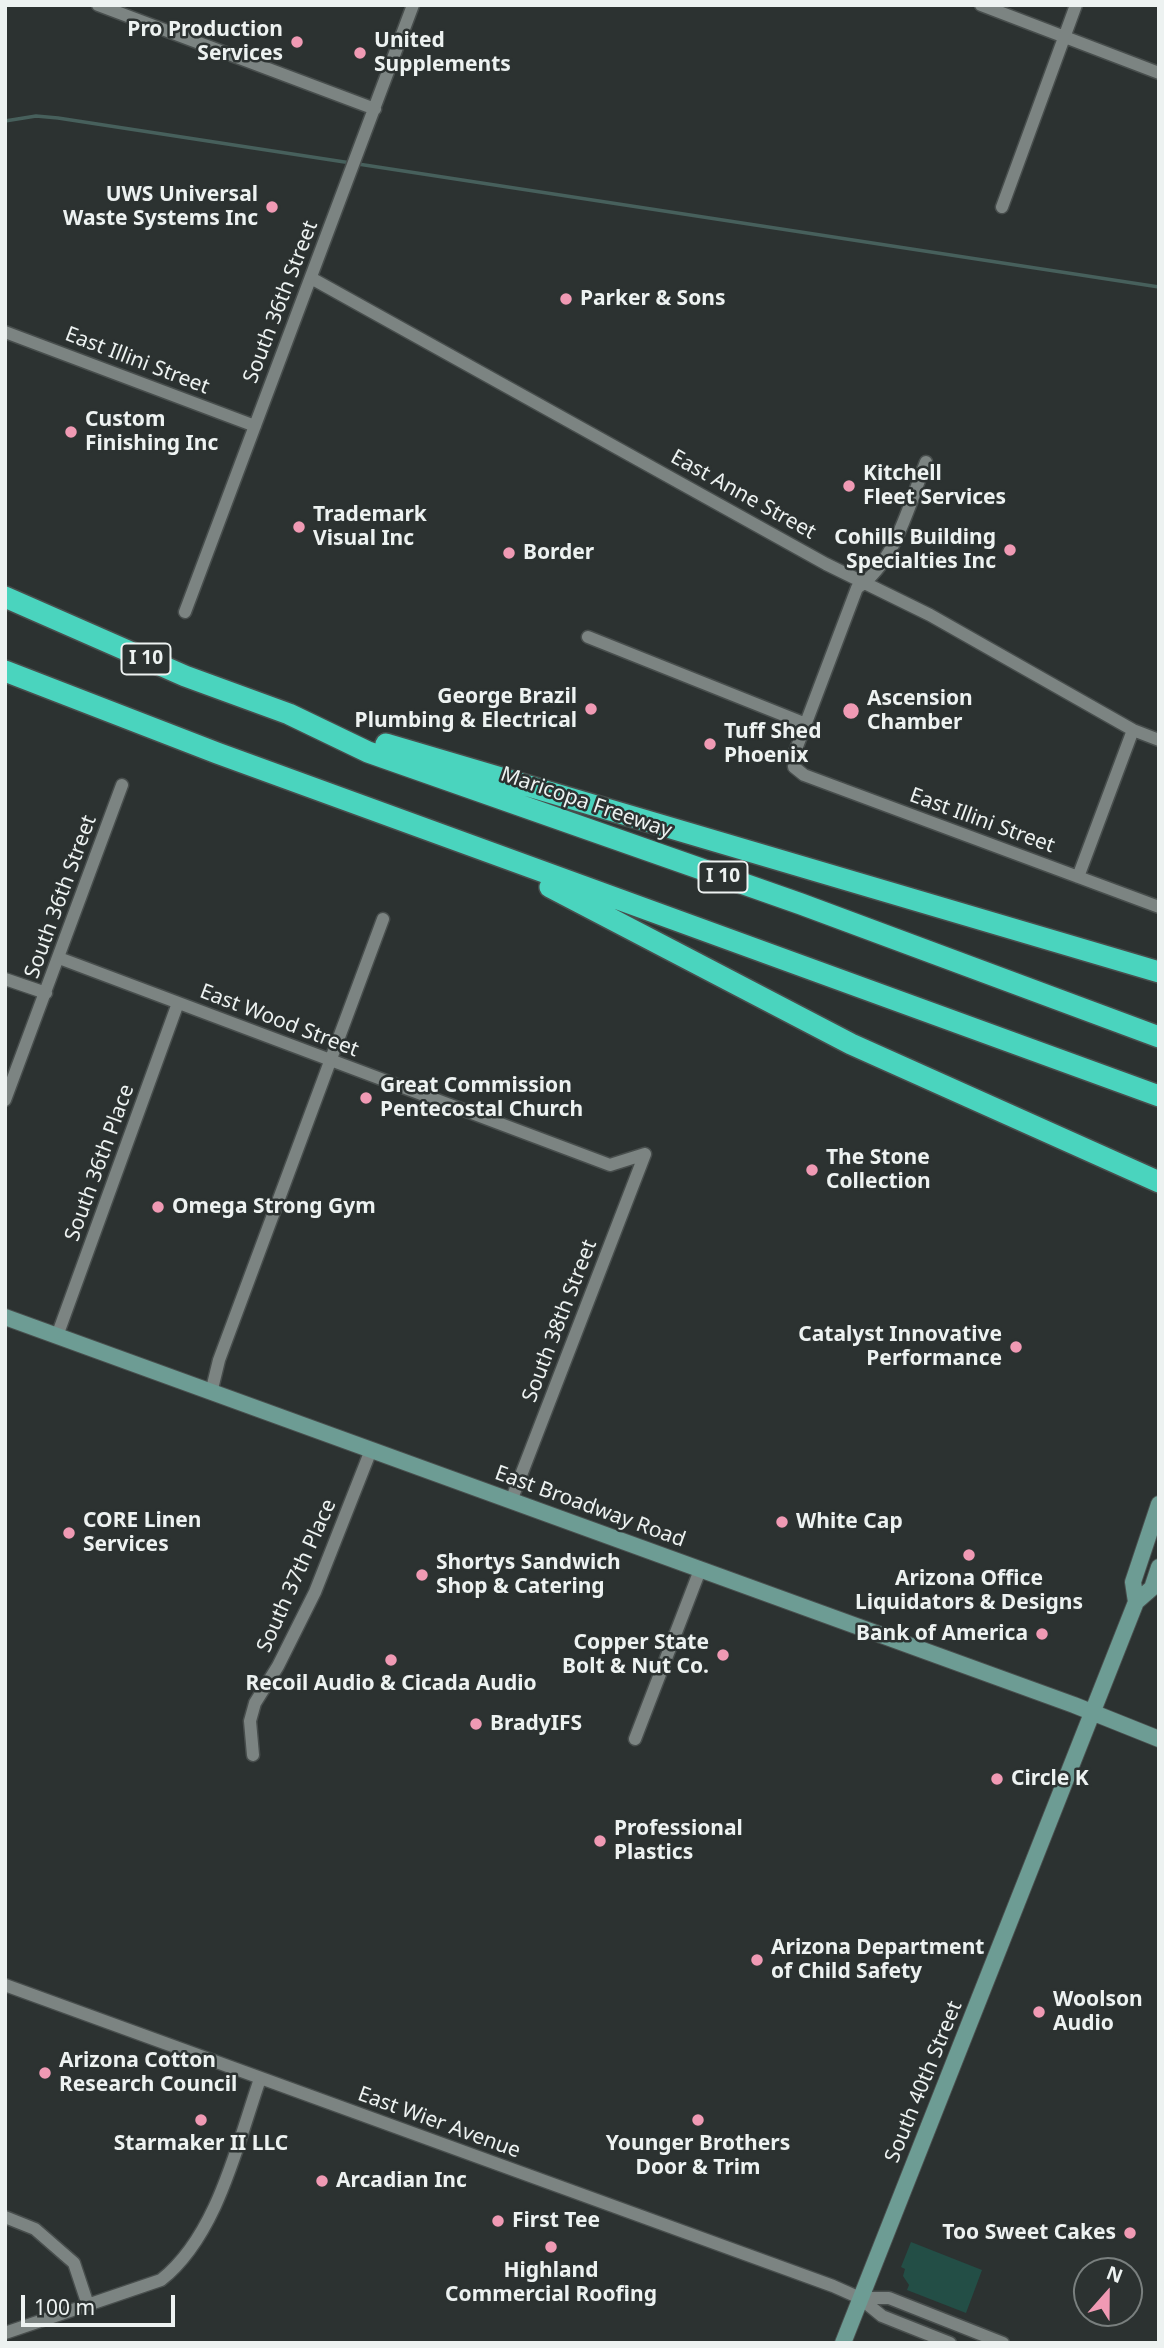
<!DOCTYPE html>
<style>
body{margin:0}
#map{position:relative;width:1164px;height:2348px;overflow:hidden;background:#2c3231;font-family:"Noto Sans",sans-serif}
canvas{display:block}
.frame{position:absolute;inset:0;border:7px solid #edf2f1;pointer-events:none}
.north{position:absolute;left:1073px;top:2257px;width:70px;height:70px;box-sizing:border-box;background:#2c3231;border:2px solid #797f7e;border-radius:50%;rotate:21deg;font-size:19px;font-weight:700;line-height:28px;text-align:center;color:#edf2f1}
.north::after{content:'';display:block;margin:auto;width:24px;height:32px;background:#f09ab4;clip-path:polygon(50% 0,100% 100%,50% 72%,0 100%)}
.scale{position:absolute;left:21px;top:2295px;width:154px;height:32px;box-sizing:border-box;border:4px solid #edf2f1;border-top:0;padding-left:9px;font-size:21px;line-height:24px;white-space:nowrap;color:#edf2f1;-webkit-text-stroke:5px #2c3231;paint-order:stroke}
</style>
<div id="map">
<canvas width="1164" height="2348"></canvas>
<div class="frame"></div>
<div class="north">N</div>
<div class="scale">100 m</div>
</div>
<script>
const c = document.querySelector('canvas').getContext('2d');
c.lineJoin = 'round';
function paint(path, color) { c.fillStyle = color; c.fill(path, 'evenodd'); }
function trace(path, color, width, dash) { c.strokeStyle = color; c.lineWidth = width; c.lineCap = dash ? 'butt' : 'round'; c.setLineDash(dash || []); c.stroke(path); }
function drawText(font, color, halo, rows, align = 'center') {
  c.font = font + ' "Noto Sans",sans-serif'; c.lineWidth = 5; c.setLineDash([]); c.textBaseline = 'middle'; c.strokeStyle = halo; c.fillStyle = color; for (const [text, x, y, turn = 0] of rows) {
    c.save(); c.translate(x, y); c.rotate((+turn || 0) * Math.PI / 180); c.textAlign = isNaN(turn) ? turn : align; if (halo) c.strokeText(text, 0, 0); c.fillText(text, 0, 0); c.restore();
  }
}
const green = new Path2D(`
 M911,2242L982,2270L966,2313L907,2290L909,2285L903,2276L905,2269L901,2267Z`);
const stream = new Path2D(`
 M5,121L36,116L58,118L351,163
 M358,164L1159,287`);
const minor = new Path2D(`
 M98,5L375,109
 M981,5L1159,73
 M1002,207L1076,5
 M311,278L826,564L930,615L1133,730L1159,740
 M5,332L255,426
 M926,462C909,504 896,562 857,588L795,752L794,767L804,775L1159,907
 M185,612L413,5
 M588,637L806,724
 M1078,877L1133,730
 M59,958L610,1165L645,1154
 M5,979L46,993
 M5,1100L122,785
 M57,1336L178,1003
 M211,1393L219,1360L383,919
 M511,1501L645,1154
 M635,1739L700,1570
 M253,1755L250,1721L255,1703L278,1666L315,1592L371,1450
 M5,1985L833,2286L860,2298L882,2316L950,2343
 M5,2217L35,2229L74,2263L88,2305
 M860,2298H889L1003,2343
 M5,2333L161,2280C217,2236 237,2145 260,2079`);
const secondary = new Path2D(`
 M5,1317L1074,1705L1159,1739
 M1136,1602L1133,1582L1159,1504
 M843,2343L1136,1602L1152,1588L1159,1567`);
const motorway = new Path2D(`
 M5,597L185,676L289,714L368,752L801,904L1159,1037
 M5,671L217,753L1159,1096
 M386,744L1159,972
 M550,887L851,1044L1159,1182`);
const markers = [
 [297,42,7,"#f09ab4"],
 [360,53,7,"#f09ab4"],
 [272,207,7,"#f09ab4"],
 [566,299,7,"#f09ab4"],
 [71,432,7,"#f09ab4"],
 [849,486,7,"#f09ab4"],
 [299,527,7,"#f09ab4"],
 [1010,550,7,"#f09ab4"],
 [509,553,7,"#f09ab4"],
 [591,709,7,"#f09ab4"],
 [851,711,9,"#f09ab4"],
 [710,744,7,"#f09ab4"],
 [366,1098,7,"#f09ab4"],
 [812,1170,7,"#f09ab4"],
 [158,1207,7,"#f09ab4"],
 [1016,1347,7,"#f09ab4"],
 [782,1522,7,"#f09ab4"],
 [69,1533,7,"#f09ab4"],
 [969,1555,7,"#f09ab4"],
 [422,1575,7,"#f09ab4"],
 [1042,1634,7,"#f09ab4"],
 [723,1655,7,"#f09ab4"],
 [391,1660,7,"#f09ab4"],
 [476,1724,7,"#f09ab4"],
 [997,1779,7,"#f09ab4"],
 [600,1841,7,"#f09ab4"],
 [757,1960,7,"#f09ab4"],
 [1039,2012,7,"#f09ab4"],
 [45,2073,7,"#f09ab4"],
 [201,2120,7,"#f09ab4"],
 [698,2120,7,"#f09ab4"],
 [322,2181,7,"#f09ab4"],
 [498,2221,7,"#f09ab4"],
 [1130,2233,7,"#f09ab4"],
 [551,2247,7,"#f09ab4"]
];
const shields = [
 [146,659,49],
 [723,877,49]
];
const shieldNames = [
 ["I 10",146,659],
 ["I 10",723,877]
];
const poiNames = [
 ["Pro Production",283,30,"right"],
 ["Services",283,54,"right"],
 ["United",374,41],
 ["Supplements",374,65],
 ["UWS Universal",258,195,"right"],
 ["Waste Systems Inc",258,219,"right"],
 ["Parker & Sons",580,299],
 ["Custom",85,420],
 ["Finishing Inc",85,444],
 ["Kitchell",863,474],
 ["Fleet Services",863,498],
 ["Trademark",313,515],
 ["Visual Inc",313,539],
 ["Cohills Building",996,538,"right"],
 ["Specialties Inc",996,562,"right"],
 ["Border",523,553],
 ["George Brazil",577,697,"right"],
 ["Plumbing & Electrical",577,721,"right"],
 ["Ascension",867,699],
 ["Chamber",867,723],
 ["Tuff Shed",724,732],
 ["Phoenix",724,756],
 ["Great Commission",380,1086],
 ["Pentecostal Church",380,1110],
 ["The Stone",826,1158],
 ["Collection",826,1182],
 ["Omega Strong Gym",172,1207],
 ["Catalyst Innovative",1002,1335,"right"],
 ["Performance",1002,1359,"right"],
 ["CORE Linen",83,1521],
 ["Services",83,1545],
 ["White Cap",796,1522],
 ["Shortys Sandwich",436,1563],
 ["Shop & Catering",436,1587],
 ["Arizona Office",969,1579,"center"],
 ["Liquidators & Designs",969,1603,"center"],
 ["Bank of America",1028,1634,"right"],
 ["Copper State",709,1643,"right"],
 ["Bolt & Nut Co.",709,1667,"right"],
 ["Recoil Audio & Cicada Audio",391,1684,"center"],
 ["BradyIFS",490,1724],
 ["Circle K",1011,1779],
 ["Professional",614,1829],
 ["Plastics",614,1853],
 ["Arizona Department",771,1948],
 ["of Child Safety",771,1972],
 ["Woolson",1053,2000],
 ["Audio",1053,2024],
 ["Arizona Cotton",59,2061],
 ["Research Council",59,2085],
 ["Starmaker II LLC",201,2144,"center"],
 ["Younger Brothers",698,2144,"center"],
 ["Door & Trim",698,2168,"center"],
 ["Arcadian Inc",336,2181],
 ["First Tee",512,2221],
 ["Too Sweet Cakes",1116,2233,"right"],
 ["Highland",551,2271,"center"],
 ["Commercial Roofing",551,2295,"center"]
];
const streetNames = [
 ["South 36th Street",281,302,-69],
 ["East Illini Street",137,361,21],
 ["East Anne Street",743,495,29],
 ["Maricopa Freeway",586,803,19],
 ["East Illini Street",982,821,20],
 ["South 36th Street",61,897,-70],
 ["East Wood Street",279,1021,21],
 ["South 36th Place",100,1163,-70],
 ["South 38th Street",560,1321,-69],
 ["East Broadway Road",590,1507,20],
 ["South 37th Place",297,1576,-66],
 ["South 40th Street",924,2082,-68],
 ["East Wier Avenue",439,2123,20]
];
paint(green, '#234e46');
trace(stream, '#47605c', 3.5);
trace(minor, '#484e4d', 15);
trace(secondary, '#484e4d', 18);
trace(motorway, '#484e4d', 24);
trace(minor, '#7c8482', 12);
trace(secondary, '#6d9c94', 16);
trace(motorway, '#4ad4be', 21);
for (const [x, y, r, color] of markers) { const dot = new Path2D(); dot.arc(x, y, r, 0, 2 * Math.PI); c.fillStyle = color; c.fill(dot); trace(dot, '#2c3231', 2.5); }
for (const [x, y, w] of shields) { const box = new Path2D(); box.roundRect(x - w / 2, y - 15.5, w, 31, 5); c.fillStyle = '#2c3231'; c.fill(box); trace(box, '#edf2f1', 2); }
drawText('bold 19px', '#edf2f1', null, shieldNames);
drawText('bold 21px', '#edf2f1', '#2c3231', poiNames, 'left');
drawText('21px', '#edf2f1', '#2c3231', streetNames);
</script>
